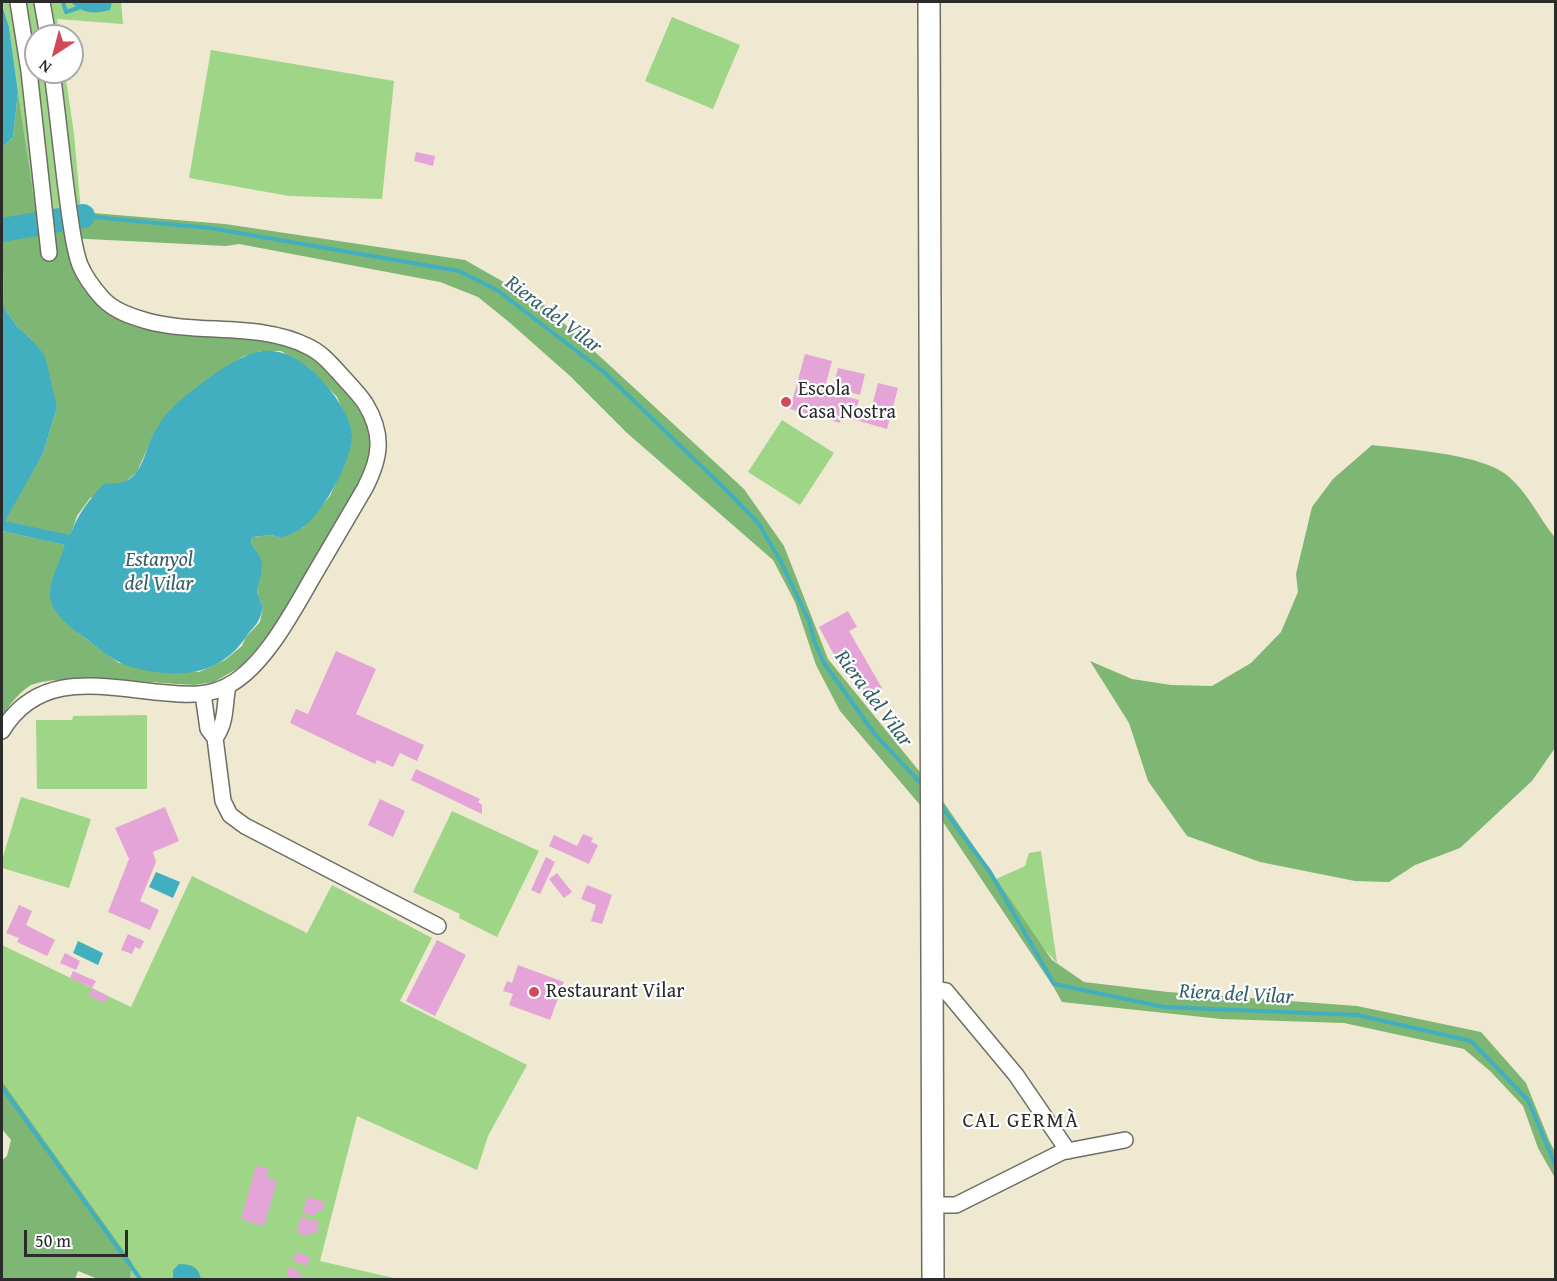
<!DOCTYPE html>
<meta charset="utf-8">
<style>
body{margin:0}
#map{position:relative;width:1557px;height:1281px;overflow:hidden;background:#eee9d0;font-family:"Gentium Book Plus",serif}
canvas{display:block}
.frame{position:absolute;inset:0;border:3px solid #2b2b2b;pointer-events:none}
.north{position:absolute;left:24px;top:24px;width:60px;height:60px;box-sizing:border-box;background:#fff;border:2px solid #aaa;border-radius:50%;rotate:216deg;font-size:16px;font-weight:700;line-height:24px;text-align:center;color:#2b2b2b}
.north::after{content:'';display:block;margin:auto;width:21px;height:27px;background:#d1495b;clip-path:polygon(50% 0,100% 100%,50% 72%,0 100%)}
.scale{position:absolute;left:24px;top:1230px;width:104px;height:27px;box-sizing:border-box;border:3px solid #2b2b2b;border-top:0;padding-left:8px;font-size:18px;line-height:21px;white-space:nowrap;color:#2b2b2b;-webkit-text-stroke:4px #fff;paint-order:stroke}
</style>
<div id="map">
<canvas width="1557" height="1281"></canvas>
<div class="frame"></div>
<div class="north">N</div>
<div class="scale">50 m</div>
</div>
<script>
const c = document.querySelector('canvas').getContext('2d');
c.lineJoin = 'round';
function paint(path, color) { c.fillStyle = color; c.fill(path, 'evenodd'); }
function trace(path, color, width, dash) { c.strokeStyle = color; c.lineWidth = width; c.lineCap = dash ? 'butt' : 'round'; c.setLineDash(dash || []); c.stroke(path); }
function drawText(font, color, halo, rows, align = 'center') {
  c.font = font + ' "Gentium Book Plus",serif'; c.lineWidth = 4.5; c.setLineDash([]); c.textBaseline = 'middle'; c.strokeStyle = halo; c.fillStyle = color; for (const [text, x, y, turn = 0] of rows) {
    c.save(); c.translate(x, y); c.rotate((+turn || 0) * Math.PI / 180); c.textAlign = isNaN(turn) ? turn : align; if (halo) c.strokeText(text, 0, 0); c.fillText(text, 0, 0); c.restore();
  }
}
const green = new Path2D(`
 M2,2H121L123,24L57,19L59,36H36V72H65L74,134L82,223L36,220L9,27Z
 M672,17L740,45L713,109L645,81Z
 M211,50L394,81L382,199L289,196L189,178Z
 M782,420L834,453L800,505L748,472Z
 M147,715V789H37L36,720H72L73,716Z
 M21,797L91,819L69,888L2,868V860Z
 M452,811L539,851L497,937L459,918L460,914L413,892Z
 M1041,851L1057,963L1041,945L996,879L1025,866L1029,853Z
 M192,876L307,933L332,885L432,938L400,1001L527,1065L488,1136L477,1170L357,1116L320,1261L398,1279H201V1278L173,1277V1279H130L132,1262L2,1081V945L131,1007Z`);
const forest = new Path2D(`
 M18,92L37,220L81,223V212L225,224L465,260L544,305L744,489L784,546L828,659L924,777L926,812L840,711L816,665L795,602L773,560L627,433L570,376L509,322L478,297L440,282L239,244L226,246L68,238C69,248 69,261 73,270C101,334 173,334 232,338C255,340 282,341 303,353C322,363 336,382 349,397C372,424 374,446 363,478L278,624L242,666L214,682L194,685C161,684 52,671 28,687C17,695 8,706 2,718V531L66,545L54,576L78,633L119,663L199,672L225,660L242,646L246,637L260,622L263,606L258,597L257,587L262,570L256,550L251,543L252,537L271,535L281,538L304,527L330,496L336,483L352,433L337,397L309,368L281,351H261L242,357L191,393L170,410L153,436L137,472L125,482L90,498L77,516L70,536L4,521L43,454L57,408L32,340L17,326L4,308L3,270L2,269V148L13,137Z
 M1372,445C1405,449 1483,454 1508,476C1528,493 1539,518 1556,539L1555,748L1532,781L1460,848L1415,865L1389,882L1355,881L1260,862L1187,836L1148,781L1129,723L1090,661L1132,679L1171,685L1212,686L1251,663L1281,632L1298,592L1296,574L1312,507L1333,479Z
 M942,800L1052,960L1084,982L1168,992L1357,1006L1481,1032L1526,1083L1549,1140L1555,1152V1178L1538,1148L1523,1106L1490,1071L1464,1049L1344,1023L1221,1019L1062,1002L1053,986L941,819Z
 M2,1081L132,1262L130,1279H98L78,1271L75,1279H2V1160L7,1156L11,1140L2,1129Z`);
const water = new Path2D(`
 M71,2H112L110,10C94,14 83,14 71,2Z
 M2,4L9,27L18,92L13,137L2,148Z
 M2,269L3,270L4,308L17,326L32,340L45,356L57,408L43,454L5,521L70,535C78,515 88,500 104,484C110,483 121,484 126,481C143,473 145,450 153,435C158,426 164,416 171,409C190,391 236,354 262,351C284,349 299,359 315,373C329,387 350,413 352,434C353,459 324,510 305,526C299,531 289,535 281,538L271,535L252,537L251,543C256,550 263,559 262,569C260,587 252,587 263,606C259,625 256,623 246,637C223,671 189,678 149,671C139,669 128,667 119,662C107,656 96,646 85,638C72,629 52,614 50,597C49,580 61,560 65,545L2,531Z
 M156,872L180,882L173,898L149,887Z
 M78,941L103,953L98,965L73,953Z
 M179,1264C191,1264 199,1267 201,1279H173V1270Z`);
const stream = new Path2D(`
 M63,2L66,12L78,8
 M83,216L210,228L459,271L497,290L604,372L726,490L759,524L781,562L809,621L815,643L824,663L874,733L924,787
 M939,803L990,872L1054,984L1164,1007L1357,1015L1471,1041L1528,1100L1556,1167
 M2,1087L141,1280`);
const river = new Path2D(`
 M2,230L83,216`);
const building = new Path2D(`
 M416,152L435,156L433,166L414,161Z
 M805,354L832,361L824,391L859,400L856,410L870,414L878,383L898,388L887,429L842,416L840,423L790,409Z
 M838,368L865,374L860,395L833,388Z
 M848,611L857,627L849,631L882,688L867,696L833,653L819,627Z
 M336,651L376,669L356,714L424,745L417,761L400,753L393,767L377,760L375,764L290,723L296,709L308,714Z
 M416,769L480,799L478,802L482,805V814L411,780Z
 M380,799L405,811L393,837L368,825Z
 M165,807L179,841L153,852L156,862L140,901L159,910L150,930L108,912L129,859L115,828Z
 M583,834L593,838L591,842L598,845L589,864L549,846L554,835L577,846Z
 M546,857L555,862L540,894L531,890Z
 M557,873L572,892L564,898L549,879Z
 M587,885L612,895L602,924L591,921L596,905L581,899Z
 M19,905L32,911L26,925L55,940L47,956L17,942L19,938L6,933Z
 M128,934L144,941L140,949L135,947L132,954L121,950Z
 M437,940L466,955L435,1016L406,1001Z
 M65,953L80,961L76,970L60,963Z
 M518,965L564,982L550,1020L509,1005L513,994L503,991L507,981L512,983Z
 M73,971L96,981L92,988L70,978Z
 M92,988L108,996L105,1003L89,996Z
 M256,1166L269,1169L267,1178L277,1181L264,1226L241,1219Z
 M307,1197L325,1202L322,1211L317,1210L315,1216L303,1213Z
 M301,1217L319,1222L316,1234L310,1232L309,1236L297,1233Z
 M296,1252L310,1257L307,1266L293,1261Z
 M289,1267L298,1270L297,1273L302,1274L300,1280L286,1276Z`);
const street = new Path2D(`
 M18,2L29,71L49,253
 M42,2L48,36
 M203,694L208,729L215,738L223,801L230,815L245,826L438,926
 M2,731C40,668 105,688 167,693C188,695 210,696 229,685C265,666 294,609 314,575C331,546 348,517 365,488C381,457 384,434 365,403C358,393 349,384 341,375C331,364 321,352 307,346C259,322 199,335 147,321C130,316 115,311 103,299C94,289 85,277 80,265C73,246 71,223 68,203C62,159 58,116 52,72
 M215,738C227,722 224,705 228,686
 M932,989L946,991L1016,1075L1068,1151
 M933,1205H956L1062,1152L1125,1140`);
const secondary = new Path2D(`
 M929,2L933,1280`);
const markers = [
 [786,402,6,"#d1495b"],
 [534,992,6,"#d1495b"]
];
const poiNames = [
 ["Escola",798,390],
 ["Casa Nostra",798,413],
 ["Restaurant Vilar",546,992]
];
const waterNames = [
 ["Riera del Vilar",553,315,37],
 ["Estanyol",159,561],
 ["del Vilar",159,585],
 ["Riera del Vilar",873,699,53],
 ["Riera del Vilar",1236,995,3]
];
const neighbourhoodNames = [
 ["CAL GERMÀ",1021,1122]
];
paint(green, '#9ed587');
paint(forest, '#7eb674');
paint(water, '#41afbf');
trace(stream, '#41afbf', 4);
trace(river, '#41afbf', 24);
paint(building, '#e4a4d8');
trace(street, '#6f6e65', 18);
trace(secondary, '#6f6e65', 24);
trace(street, '#fff', 15);
trace(secondary, '#fff', 21);
for (const [x, y, r, color] of markers) { const dot = new Path2D(); dot.arc(x, y, r, 0, 2 * Math.PI); c.fillStyle = color; c.fill(dot); trace(dot, '#fff', 2); }
drawText('20px', '#2b2b2b', '#fff', poiNames, 'left');
drawText('italic 21px', '#346066', '#fff', waterNames);
c.letterSpacing = '1.5px';
drawText('21px', '#2b2b2b', '#fff', neighbourhoodNames);
c.letterSpacing = '0px';
</script>
